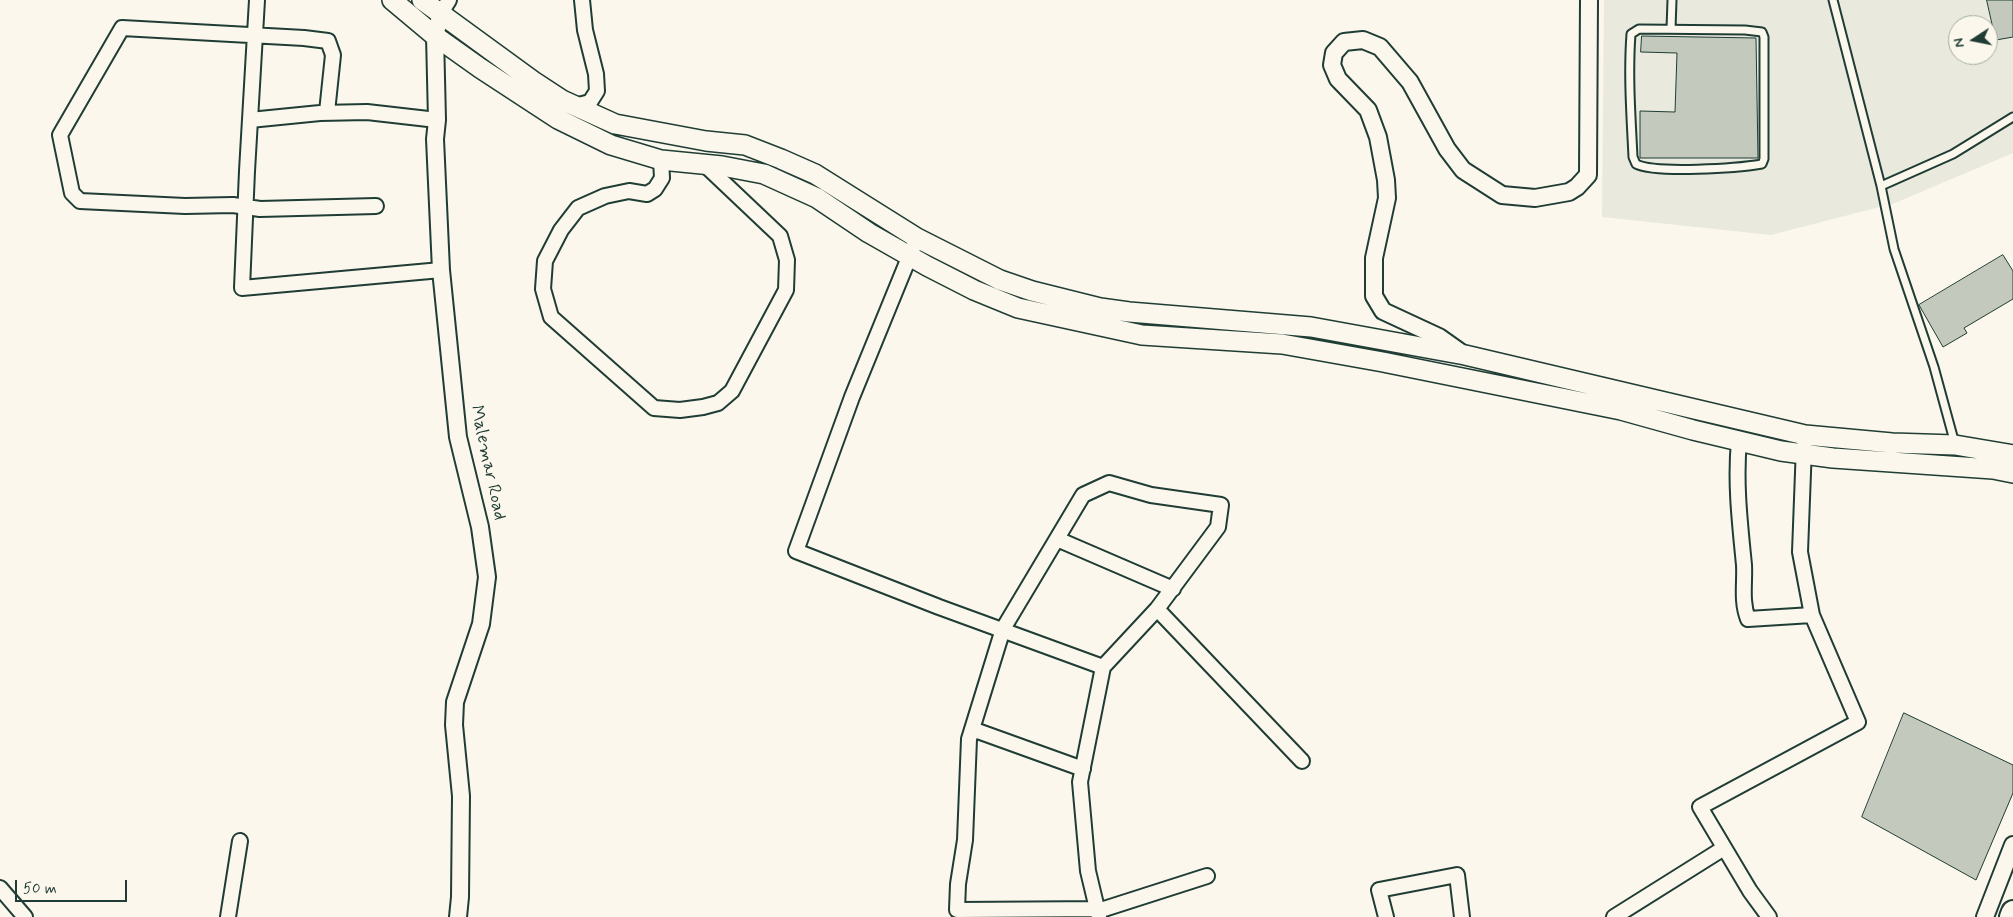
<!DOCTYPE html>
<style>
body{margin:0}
#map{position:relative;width:2013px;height:917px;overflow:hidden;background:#fbf7ec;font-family:Mynerve,sans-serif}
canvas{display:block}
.north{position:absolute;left:1948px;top:15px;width:50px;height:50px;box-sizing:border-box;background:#fbf7ec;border:1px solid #a3ada2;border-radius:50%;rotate:259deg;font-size:14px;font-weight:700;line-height:20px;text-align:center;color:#1f3d34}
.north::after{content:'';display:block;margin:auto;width:18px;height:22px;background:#1f3d34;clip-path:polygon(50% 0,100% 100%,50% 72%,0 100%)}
.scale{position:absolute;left:15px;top:880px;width:112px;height:22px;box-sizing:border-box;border:2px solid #1f3d34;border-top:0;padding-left:6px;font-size:15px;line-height:18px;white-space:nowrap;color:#1f3d34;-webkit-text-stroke:4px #fbf7ec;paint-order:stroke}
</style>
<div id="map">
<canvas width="2013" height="917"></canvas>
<div class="north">N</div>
<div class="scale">50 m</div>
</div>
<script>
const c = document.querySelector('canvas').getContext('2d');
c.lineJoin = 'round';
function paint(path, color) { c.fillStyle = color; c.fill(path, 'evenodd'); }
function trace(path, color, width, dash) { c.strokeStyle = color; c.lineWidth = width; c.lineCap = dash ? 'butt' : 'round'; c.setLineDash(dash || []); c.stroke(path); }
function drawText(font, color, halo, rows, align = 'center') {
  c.font = font + ' Mynerve,sans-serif'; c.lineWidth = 4.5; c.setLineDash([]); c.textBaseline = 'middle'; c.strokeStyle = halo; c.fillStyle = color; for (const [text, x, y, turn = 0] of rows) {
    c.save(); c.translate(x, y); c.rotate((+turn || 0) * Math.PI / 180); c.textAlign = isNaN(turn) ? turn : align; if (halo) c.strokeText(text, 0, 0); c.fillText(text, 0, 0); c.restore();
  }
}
const built = new Path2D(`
 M1604,0H2013V153L1895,203L1771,235L1602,217ZM1958,25H1988V55H1958Z`);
const building = new Path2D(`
 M1987,0H2013V37L1996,40Z
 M1642,36L1756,38L1758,158H1640V111L1675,112L1677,53L1641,52Z
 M2003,255L2013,271V299L1964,328L1967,333L1943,347L1919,305Z
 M1904,713L2013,765V793L1976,880L1862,817Z`);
const service = new Path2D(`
 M1833,0L1881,186L1953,154L2013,117
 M1639,29L1745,30L1762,32L1764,37V159L1762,164C1738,168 1656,174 1636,164L1633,157C1631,116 1628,75 1631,34Z
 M1671,29L1672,0
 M1881,186L1894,249L1934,367L1955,444`);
const minor = new Path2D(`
 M257,0L247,171L242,288L441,270
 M441,13L449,0
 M575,106L590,102L597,91L596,74L585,30L582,0
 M327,112L333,55L328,41L304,38L122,28L60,135L72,193L80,201L185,206L233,205L260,209L376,206
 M250,120L320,113L367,112L437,120
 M661,160L662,178L655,189L647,194L629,191L605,196L578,208L561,230L545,261L543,289L551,317L654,408L680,410L703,407L718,403L732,391L786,290L787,260L780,236L704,164
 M917,238L852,397L796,551L939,607L1103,667L1157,609L1302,761
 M1739,441C1735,483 1740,524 1744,565C1745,583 1741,601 1748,619L1812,615
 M1057,539L1173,589
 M1157,609L1218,527L1221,505L1151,495L1109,483L1083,495L1003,629L969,739L965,840L958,884L957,910L1104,909L1207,876
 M972,729L1083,769
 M0,888L25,917
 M228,917L240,841
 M1099,917L1088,871L1080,782L1103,667
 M1386,917L1379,890L1457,875L1462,917
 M1614,917L1724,848
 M1769,917L1750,891L1700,807L1858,722L1812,615L1800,552L1804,446`);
const tertiary = new Path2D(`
 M441,13L435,36L437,120L435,139L441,270L458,437L480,527L487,577L481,624L455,702L454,725L461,796L460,897L458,917
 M1463,354L1439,337L1383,311L1374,296V258L1387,198L1386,180L1378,137L1368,110L1338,79L1332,65L1334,53L1344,42L1363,40L1380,47L1410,82L1447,149L1463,170L1502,195L1535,198L1569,192L1577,187L1588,175L1589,0
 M1985,917L2013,845`);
const secondary = new Path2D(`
 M392,0L435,36L480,68L558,119L611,145L661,160L722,166L764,174L817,198L869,233L927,266L974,290L1018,308L1142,335L1282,344L1383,362L1621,410L1693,430L1781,451L1833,458L1993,469L2013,473
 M422,0L533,81L562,100L615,124L706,141L745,145L781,159L815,174L917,238L1000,280L1032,291L1100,308L1129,312L1311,327L1465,355L1805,435L1892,443L1955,445L2013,455`);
const trunk = new Path2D(`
 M2011,917L2013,912`);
const streetNames = [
 ["Malemar Road",487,463,78]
];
paint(built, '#eae9de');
paint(building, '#c4c9be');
trace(building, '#1f3d34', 1);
trace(service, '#1f3d34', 11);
trace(minor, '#1f3d34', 18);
trace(tertiary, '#1f3d34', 20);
trace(secondary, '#1f3d34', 22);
trace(trunk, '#1f3d34', 26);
trace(service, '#fbf7ec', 7);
trace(minor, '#fbf7ec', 14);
trace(tertiary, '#fbf7ec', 16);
trace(secondary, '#fbf7ec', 19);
trace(trunk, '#fbf7ec', 22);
drawText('18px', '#1f3d34', '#fbf7ec', streetNames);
</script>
